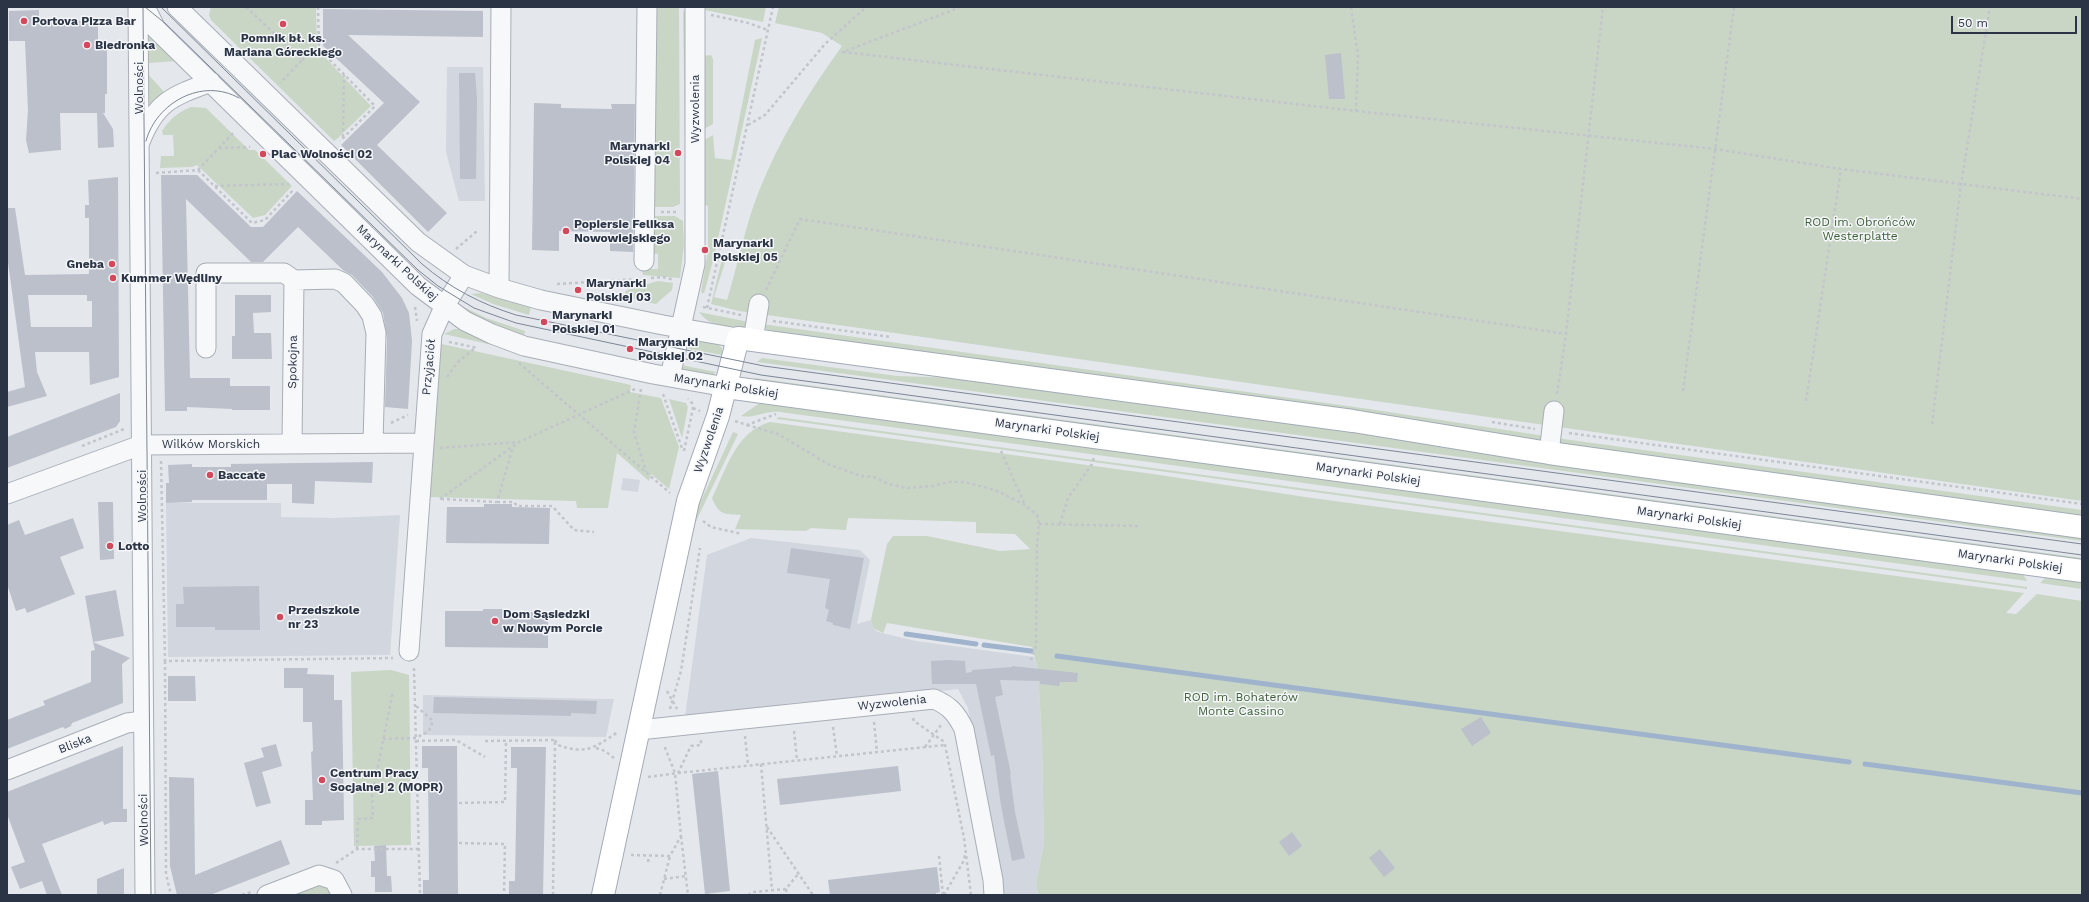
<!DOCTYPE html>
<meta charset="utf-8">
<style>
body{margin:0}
#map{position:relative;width:2089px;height:902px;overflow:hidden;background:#e4e7ec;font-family:"Work Sans",sans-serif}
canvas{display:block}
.frame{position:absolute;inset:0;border:8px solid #2b3445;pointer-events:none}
.scale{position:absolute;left:1951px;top:16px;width:126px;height:18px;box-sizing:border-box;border:2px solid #2b3445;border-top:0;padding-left:5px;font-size:12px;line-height:14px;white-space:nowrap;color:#2b3445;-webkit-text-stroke:3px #f4f6f9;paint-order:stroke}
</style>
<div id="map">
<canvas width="2089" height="902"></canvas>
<div class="frame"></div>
<div class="scale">50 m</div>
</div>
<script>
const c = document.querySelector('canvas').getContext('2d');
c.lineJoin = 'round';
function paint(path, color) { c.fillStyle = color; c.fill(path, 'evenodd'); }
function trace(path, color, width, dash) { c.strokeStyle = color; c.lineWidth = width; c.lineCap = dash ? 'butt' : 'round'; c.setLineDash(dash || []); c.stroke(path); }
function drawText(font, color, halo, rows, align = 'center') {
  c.font = font + ' "Work Sans",sans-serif'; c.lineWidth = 3; c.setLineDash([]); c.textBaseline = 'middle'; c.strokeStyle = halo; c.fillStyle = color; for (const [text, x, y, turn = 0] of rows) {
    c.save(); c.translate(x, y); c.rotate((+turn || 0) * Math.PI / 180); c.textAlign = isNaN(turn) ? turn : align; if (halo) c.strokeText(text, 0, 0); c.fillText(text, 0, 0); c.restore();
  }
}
const built = new Path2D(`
 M447,67H483L485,201H459L446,152Z
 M623,478L640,480L638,492L621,490Z
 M166,503H281V517L335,518L400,515L390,655L168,657Z
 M751,538L860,550L870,560L857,624L871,620L873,628L878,632L916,641L1034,657L1038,670L1042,742L1044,844L1036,882L1038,895H1000L968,708L958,689L843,703L830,700L791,703L754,710L704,713L685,717L707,555Z
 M423,695L605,699H614L606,737L423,735Z`);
const green = new Path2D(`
 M211,7H316L317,49L371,106L337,139L334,141L211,20L209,15Z
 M652,7H678L679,9L680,204L673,207H648Z
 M705,7H766L763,22L705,10Z
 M779,7H2082V501L739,311L711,304L723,255L727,256L714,297L727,300C738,264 745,226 759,191C780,138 809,92 842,46L822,33L775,23Z
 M683,10L686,14L688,144H685Z
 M149,36H152L177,61L149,63Z
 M762,38L713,261L704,293H701L708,250V206L705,205L704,140L713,135L715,158L731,160L755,40Z
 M711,55L713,59V124L704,129L703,56Z
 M148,74L165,93L150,104L149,103Z
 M191,107L206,108L249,150H255L292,186L265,215L253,218L197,165L192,167L160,168L161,156H174L173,135H163L162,131C170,119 177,113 191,107Z
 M648,216H675L683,221L684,245L680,278L643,275L642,269H658V254L648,253Z
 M658,281L673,283L672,290L656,304L625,297V292L627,290Z
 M481,293L531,307L529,315L493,304L471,294Z
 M464,307L486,318L525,331L524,337L467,312Z
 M699,312L749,322L745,327H740C723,325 710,327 699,312Z
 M762,324L1369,409L1545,436L1538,441L770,333Z
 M454,329H465L510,349L444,334Z
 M690,340L718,344L722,348V355L685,348L686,343Z
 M437,343L631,385L630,392L661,398L679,447L669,489L651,474L649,481L617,453L608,508H577L576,501L428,497Z
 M762,358L897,376L961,378L1310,425L2082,536V541L757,362Z
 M681,365L716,372L713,375L683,372Z
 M755,378L2082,558V562L756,381Z
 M669,399L686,403L688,407L682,438Z
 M761,402L2023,574L2027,581L780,412C767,410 753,419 741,416Z
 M778,417L2027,587V589L777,419Z
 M770,422L1153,474L1312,498L2024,593L2006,613L2016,614L2037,594L2082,601V895H1038L1036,882L1044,844L1042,742L1038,670L1032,647L887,623L883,633L873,628L871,620L887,544L893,536H927L1000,551L1030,549L1015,534L976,533V522L848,518L846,530L811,528L806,531L735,529L741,515C724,514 719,515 712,498C726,470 736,431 770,422Z
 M733,432L738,434L697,519L690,538L694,516Z
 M1556,438L2082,510V518L1559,444Z
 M2046,577L2082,580V589L2040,583Z
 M391,670L409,675L411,845L354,846L351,672Z
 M320,883L328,884L337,895H289Z`);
const stream = new Path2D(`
 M906,634L976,644
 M984,645L1031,651
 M1057,656L1849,762
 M1865,764L2082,793`);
const building = new Path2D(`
 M323,9L483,11V37L348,35L420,102L377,145L447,213L428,232L341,145L384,103L323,46Z
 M39,10V20L98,21V40H103V50H107V94H105V113H103L113,129L114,147L98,148L97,113H60L61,150L29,153L26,140L28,110L25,41H9V11Z
 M1341,53L1345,99H1329L1325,55Z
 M459,73H475L477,99L476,179H460Z
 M534,103L561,104V108L612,109L611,104H635L633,252L610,251V232L559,231V251L532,250Z
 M161,175H197L251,227H263L297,191L382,272L402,298L409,313L412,341L408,409L385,407L387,340L383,313L373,297L352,275L344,271L298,227L263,262H251L186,199L190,378H230V386H270V410H232V409L187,407V411H165Z
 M118,177L119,377L90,385L89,352H35L37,372L47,396L7,407V392L25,387L7,255V208H15L25,275L89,274V218H85V205H89L88,180ZM28,295H87V301H92V327H31Z
 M235,295H271V312L253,313L254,333H271L272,359H232V336H235Z
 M120,393V421L116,427L7,468V437Z
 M373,462L372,483L315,481L314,504L292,503V484H267V500H192V502L166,503V483H169L168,465L192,464V467H231V464Z
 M98,502H113L114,559L100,560Z
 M484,504H512V507L550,508L549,544L446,543L447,507H484Z
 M73,518L84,548L60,557L75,594L27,613L25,608L16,611L7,584V525L19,520L25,535Z
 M791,548L864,558L850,629L833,625V623L826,621L829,610L825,608L830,579L787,573Z
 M259,586L260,630H215V627H176V604H184L183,587Z
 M116,590L124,636L93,642L85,596Z
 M483,609H511V612H548V648L445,647V611H483Z
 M93,642L130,658L122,664L123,703L72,723L71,726L65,729L63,727L7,749V720L45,705L43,701L91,682V651L95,650Z
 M949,660L965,661L966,673L972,672V670L1012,667V666L1078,673L1077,682H1060L1059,686L1040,684V681L1000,680L1003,695L995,697L1011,774H1010L1015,812L1025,858L1012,861L1001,806L994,755L991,756L976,684H932L931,661Z
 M284,668H308L307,674L334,675V700H342L344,820L322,821V825H305V800H313L311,752L313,751L312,722H303V688H284Z
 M168,676H195L196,701H168Z
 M434,697L597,701L596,714L571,713V716L433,713Z
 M1481,717L1491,733L1472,746L1461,729Z
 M276,744L282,766L262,772L271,803L256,807L244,763L264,757L261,748Z
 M123,746V809H127V822H112L104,825L103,821L42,844L62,895H47L42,881L20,889L11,867L25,862L7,814V792Z
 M422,746H457L458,895H423V880H429L428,768H422Z
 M511,747H546L543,895H509V881H515L516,825L517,768H511Z
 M898,766L901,791L780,805L777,779Z
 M718,771L730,891L705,894L692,774Z
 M169,777L194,778L195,875L281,840L290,864L210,895H177L170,866Z
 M1292,832L1302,846L1289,856L1279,842Z
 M386,845L387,876H391L392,892H375V877H371V861H375L374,846Z
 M1380,849L1395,868L1384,877L1369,858Z
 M937,867L940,892L936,893V895H830L828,880Z
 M124,868V895H97V879Z`);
const path = new Path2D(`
 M246,7L302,60L280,83
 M318,7L319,49
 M961,7L843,52L1356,111L1358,56L1351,7
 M711,15L748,23L768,30
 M302,60L313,50L319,49L375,106L340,141
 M1356,111L1715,149L1841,169L2082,199
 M748,125L765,115L825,44L866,7
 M343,137L344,75
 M219,148L250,147
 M198,170L252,223L265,220L294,189
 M156,173L198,170L235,131
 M215,186L289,184
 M661,212H678
 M456,249L477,231
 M651,278L663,277L674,280
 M557,284L640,279
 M766,290L800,219L1566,334
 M415,307L417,321
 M703,307L741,315
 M707,308L773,7
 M773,321L891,337
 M449,342L478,348
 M519,363L670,493
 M447,377L457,363L475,348
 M641,389L634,432L646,472
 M1683,391L1734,7
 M663,394L683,451
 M1557,394L1566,334L1603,7
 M1806,401L1841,169
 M693,408L700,411
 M735,421L747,425L776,414
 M1492,422L1535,429
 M391,423L408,415
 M1932,424L1961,184L1990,7
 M747,425L778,434L828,464L861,476L874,477L889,484L906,488L933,486L948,482H964L995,490L1025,505L1037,515L1039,524L1037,545L1036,646L1030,662
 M1569,433L2082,504
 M82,446L124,429
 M440,448L519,442
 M684,451L693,408L692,403L688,399
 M1001,451L1025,505
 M161,461L165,661L393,658
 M440,499L519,442L635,389
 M441,499L497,502L513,447
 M497,502H514L517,506H552L574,530L594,532
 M703,521L711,527L742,534
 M1039,524L1139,526
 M1060,524L1068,498L1092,464L1094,457
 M165,661L166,874L171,895
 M414,668L420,895
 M667,691L677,709
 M670,709L681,671L700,548
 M913,718L914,721L943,741L945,745L964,838L971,895
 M874,722L877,752
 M833,727L837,756
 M794,731L797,760
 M745,736L748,765
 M383,739L416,738L429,731L433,721L415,705
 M555,740L558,745C586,755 594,748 618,732
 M416,741L456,740L485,757
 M485,741L555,740
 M925,747L941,725
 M596,748L605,751L614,758
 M761,764L772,890
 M678,773L945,745
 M648,777L678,773L691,746L701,745V740
 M459,803L505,802L506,740
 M767,827L813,895
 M681,836L688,895
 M459,843L505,844L504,895
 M357,849L358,819L373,818L372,796L393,691
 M631,855L670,856L681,836L675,773L664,745
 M939,856L943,895
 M648,862L649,856
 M336,863L357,849H419
 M664,879L686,876
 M786,889L787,895
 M242,895L251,892
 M553,895L555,740
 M660,895L670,856
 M748,895L753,892L786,889L798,874
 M944,895L963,862L965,855`);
const minor = new Path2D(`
 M138,7L145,895
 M145,7L156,29L418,286L465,321L492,334L524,346L653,374L726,387
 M177,7L418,242L464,275L499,288L541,300L663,325L738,338
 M140,142C156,101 173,96 211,82
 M644,261L647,7
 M499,288L501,7
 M753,340L759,304
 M206,348V273H284L294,280L335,279L344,283L365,305L372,316L376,333L373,443
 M670,377L695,264V7
 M292,444L294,280
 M1549,453L1554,411
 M7,494L141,445L423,443
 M409,651L432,334L444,307L464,275
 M639,730L934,699C950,706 956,713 964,729L993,880L994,895
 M7,770L127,723L143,721
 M267,895L319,875L334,880L342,895`);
const major = new Path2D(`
 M726,387L2082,571
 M603,895L688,501L718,416L738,338L1353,421L1549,453L2082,527`);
const tram = new Path2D(`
 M143,7L151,895
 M145,7L166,24L418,270L438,286L474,308L516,323L761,375L2082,555
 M161,7L422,264C450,288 481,304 516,315L764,366L2082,544
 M146,141C156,103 202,77 239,98`);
const markers = [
 [24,21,4,"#d1495b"],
 [283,24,4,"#d1495b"],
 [87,45,4,"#d1495b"],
 [678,153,4,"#d1495b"],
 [263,154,4,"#d1495b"],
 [566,231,4,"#d1495b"],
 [705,250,4,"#d1495b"],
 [112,264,4,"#d1495b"],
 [113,278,4,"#d1495b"],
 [578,290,4,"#d1495b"],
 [544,322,4,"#d1495b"],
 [630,349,4,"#d1495b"],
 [210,475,4,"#d1495b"],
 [110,546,4,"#d1495b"],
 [280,617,4,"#d1495b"],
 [495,621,4,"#d1495b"],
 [322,780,4,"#d1495b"]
];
const poiNames = [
 ["Portova Pizza Bar",32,21],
 ["Pomnik bł. ks.",283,38,"center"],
 ["Mariana Góreckiego",283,52,"center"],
 ["Biedronka",95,45],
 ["Marynarki",670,146,"right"],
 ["Polskiej 04",670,160,"right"],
 ["Plac Wolności 02",271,154],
 ["Popiersie Feliksa",574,224],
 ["Nowowiejskiego",574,238],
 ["Marynarki",713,243],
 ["Polskiej 05",713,257],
 ["Gneba",104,264,"right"],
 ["Kummer Wędliny",121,278],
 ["Marynarki",586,283],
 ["Polskiej 03",586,297],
 ["Marynarki",552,315],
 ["Polskiej 01",552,329],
 ["Marynarki",638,342],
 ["Polskiej 02",638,356],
 ["Baccate",218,475],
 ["Lotto",118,546],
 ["Przedszkole",288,610],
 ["nr 23",288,624],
 ["Dom Sąsiedzki",503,614],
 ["w Nowym Porcie",503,628],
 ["Centrum Pracy",330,773],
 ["Socjalnej 2 (MOPR)",330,787]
];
const streetNames = [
 ["Wolności",139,88,-90],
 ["Wyzwolenia",695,109,-90],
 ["Marynarki Polskiej",397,263,43],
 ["Spokojna",293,362,-89],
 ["Przyjaciół",429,367,-85],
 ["Marynarki Polskiej",726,386,9],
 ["Marynarki Polskiej",1047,430,8],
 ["Wyzwolenia",709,440,-71],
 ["Wilków Morskich",211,444],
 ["Marynarki Polskiej",1368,474,8],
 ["Wolności",142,496,-90],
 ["Marynarki Polskiej",1689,518,8],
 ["Marynarki Polskiej",2010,561,8],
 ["Wyzwolenia",892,703,-6],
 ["Bliska",75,744,-21],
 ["Wolności",144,820,-91]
];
const parkNames = [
 ["ROD im. Obrońców",1860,222],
 ["Westerplatte",1860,236],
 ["ROD im. Bohaterów",1241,697],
 ["Monte Cassino",1241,711]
];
paint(built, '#d2d6de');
paint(green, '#c9d6c5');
trace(stream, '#9fb4cc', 5);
paint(building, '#bbc0ca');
trace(minor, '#a9aeb7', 21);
trace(major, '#a3abb8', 24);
trace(path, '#c2c5cb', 2.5, [3, 3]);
trace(minor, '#f7f8fa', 19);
trace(major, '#fff', 22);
trace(tram, '#7d8696', 1);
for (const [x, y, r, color] of markers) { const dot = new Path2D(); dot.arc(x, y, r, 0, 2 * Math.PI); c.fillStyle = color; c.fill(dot); trace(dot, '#f4f6f9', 1.5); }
drawText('bold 12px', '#2b3445', '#f4f6f9', poiNames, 'left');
drawText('12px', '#2b3445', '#f4f6f9', streetNames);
drawText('12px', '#3f6138', '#f4f6f9', parkNames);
</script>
